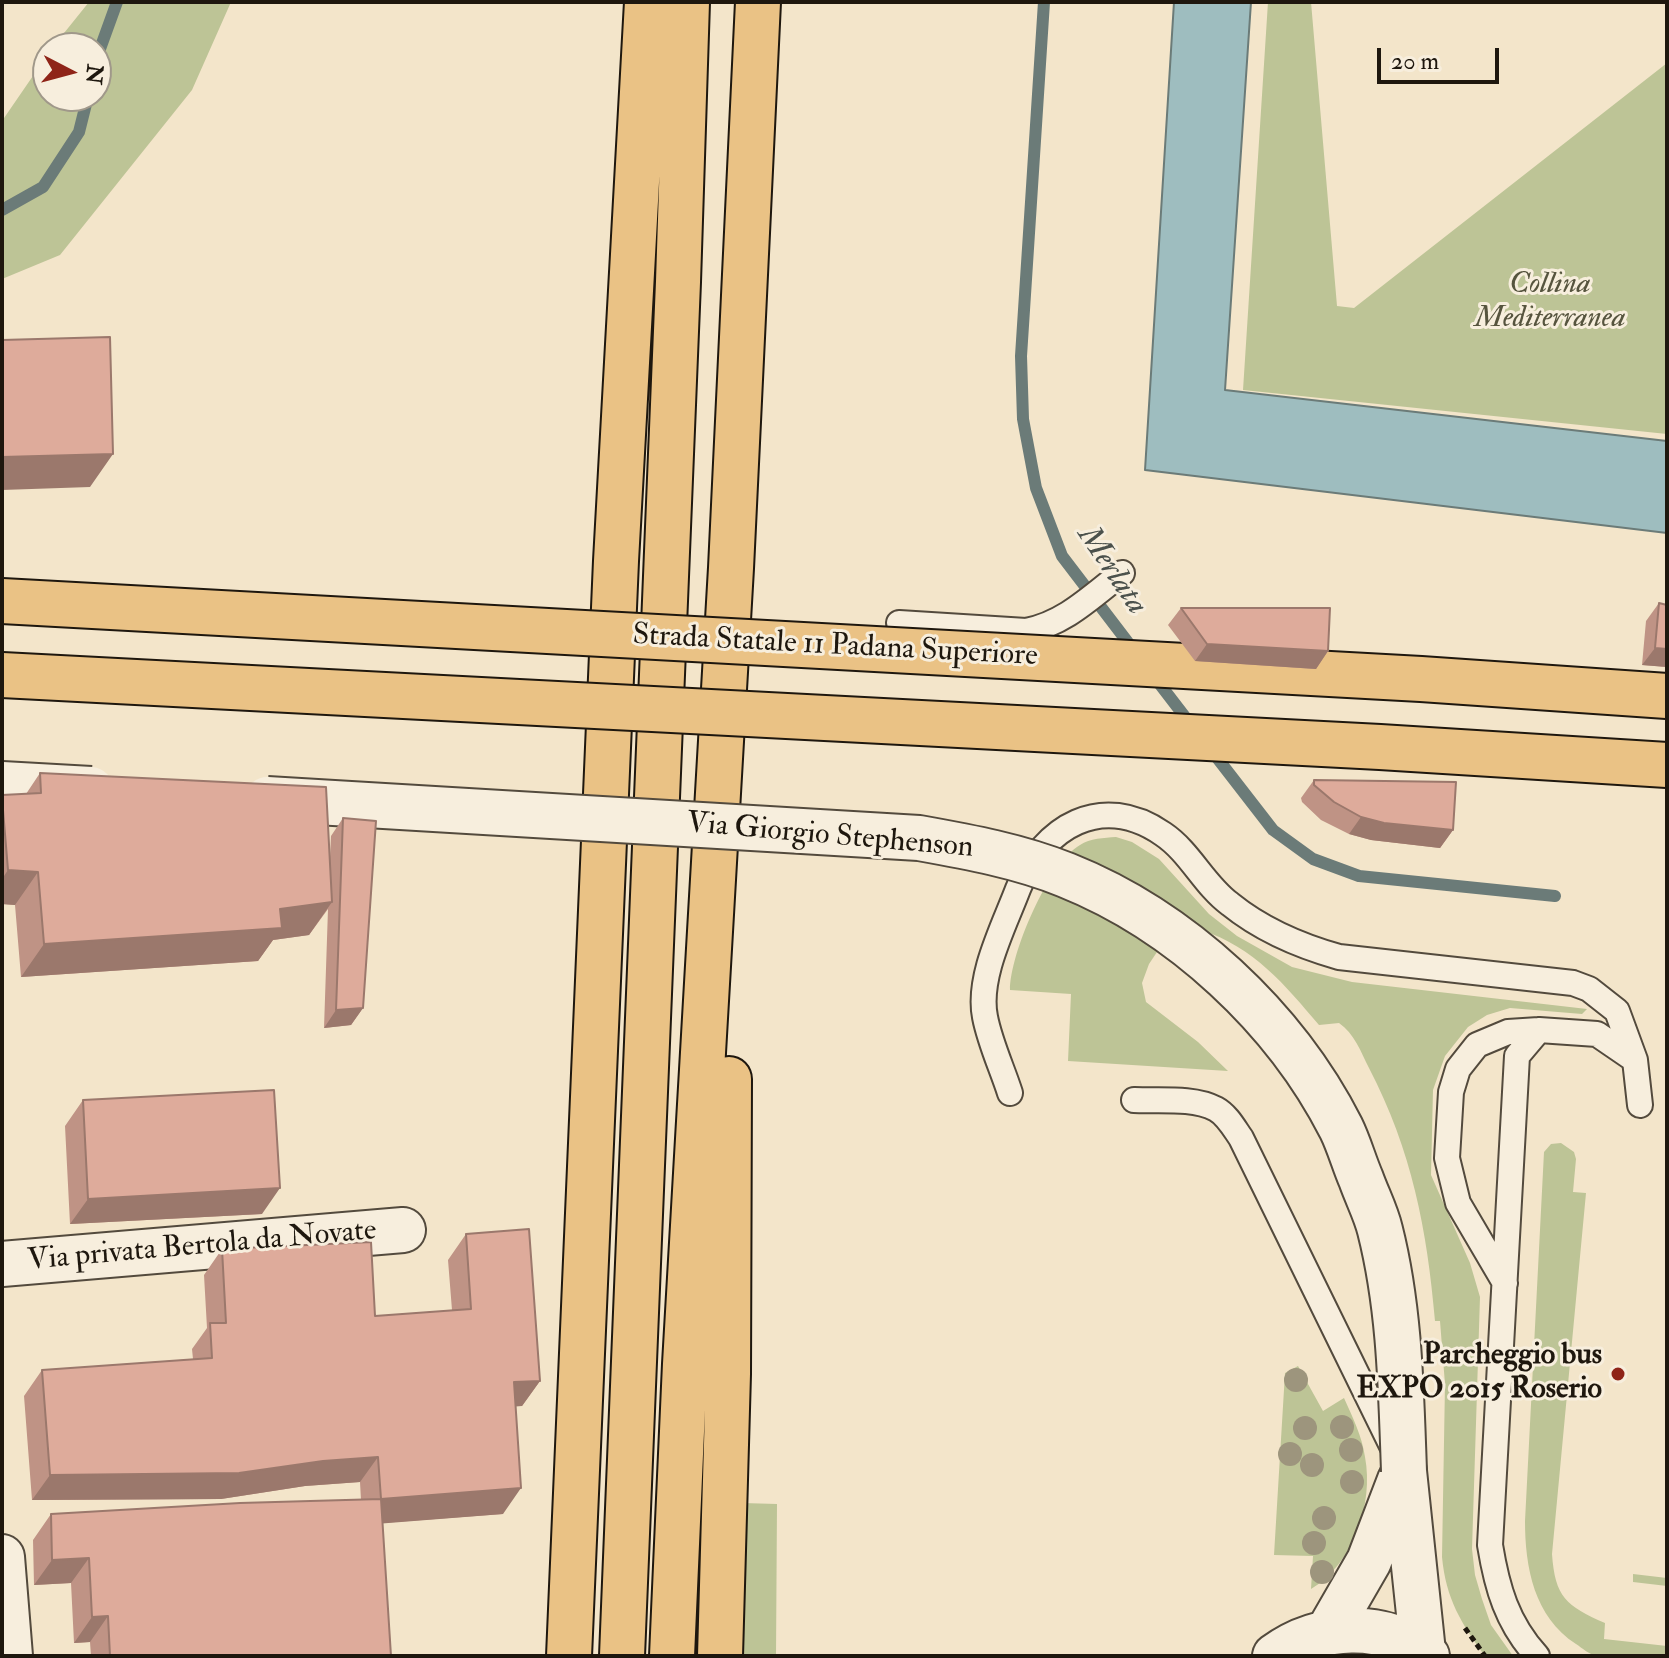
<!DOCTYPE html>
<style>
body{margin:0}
#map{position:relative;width:1669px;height:1658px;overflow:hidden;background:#f3e5ca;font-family:"IM FELL Double Pica",serif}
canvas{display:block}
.frame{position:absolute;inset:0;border:4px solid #1e170e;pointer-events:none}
.north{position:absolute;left:32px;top:32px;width:80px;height:80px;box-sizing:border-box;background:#f7eedd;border:2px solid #a0988a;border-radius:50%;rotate:96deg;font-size:22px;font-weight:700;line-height:32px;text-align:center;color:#1e170e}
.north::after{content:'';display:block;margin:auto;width:28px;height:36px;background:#8f2418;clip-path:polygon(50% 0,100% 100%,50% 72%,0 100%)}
.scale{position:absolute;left:1377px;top:48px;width:122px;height:36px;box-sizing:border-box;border:4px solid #1e170e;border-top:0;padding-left:10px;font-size:24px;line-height:28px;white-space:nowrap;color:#1e170e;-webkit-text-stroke:6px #f7eedd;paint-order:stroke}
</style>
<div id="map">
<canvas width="1669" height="1658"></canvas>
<div class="frame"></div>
<div class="north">N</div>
<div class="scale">20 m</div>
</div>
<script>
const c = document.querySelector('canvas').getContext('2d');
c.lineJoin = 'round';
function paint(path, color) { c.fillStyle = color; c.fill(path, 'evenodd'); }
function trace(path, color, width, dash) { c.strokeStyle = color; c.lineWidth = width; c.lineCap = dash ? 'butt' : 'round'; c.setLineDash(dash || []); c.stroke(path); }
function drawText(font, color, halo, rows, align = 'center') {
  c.font = font + ' "IM FELL Double Pica",serif'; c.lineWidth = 6; c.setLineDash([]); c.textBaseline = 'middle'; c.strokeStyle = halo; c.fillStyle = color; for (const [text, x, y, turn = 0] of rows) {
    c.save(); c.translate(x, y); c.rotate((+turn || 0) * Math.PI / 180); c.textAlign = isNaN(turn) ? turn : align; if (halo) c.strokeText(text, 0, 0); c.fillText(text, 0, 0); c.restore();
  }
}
const green = new Path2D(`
 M89,2H231L192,90L60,255L2,279V121L48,54V96H96V48H52Z
 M1268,2H1311L1337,306L1354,308L1667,63V434L1243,390Z
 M1116,837L1132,842L1159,859L1209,914L1237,936L1292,967L1352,982L1587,1009L1582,1014L1510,1008L1487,1015L1468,1027L1445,1056L1433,1090L1431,1175L1470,1263L1480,1297L1472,1549L1475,1575L1482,1599L1491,1625L1513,1656H1485C1461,1623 1446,1599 1442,1557L1445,1384L1440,1321H1435C1427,1229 1412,1151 1369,1068C1361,1052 1354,1033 1339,1023L1319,1025C1285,985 1254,947 1201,930L1161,946L1149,964L1142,983L1146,1002L1198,1042L1228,1071L1068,1061L1071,994L1010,990C1010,954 1048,864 1080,845C1090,838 1104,838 1116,837Z
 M1561,1143L1574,1152L1576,1159L1573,1192L1586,1193L1552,1554C1555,1597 1566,1606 1605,1623L1604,1639L1667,1646V1656C1645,1656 1619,1658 1597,1656C1590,1655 1582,1648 1576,1644C1534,1617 1525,1567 1525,1521L1544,1152L1551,1144Z
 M1298,1366L1323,1411L1344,1398C1353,1418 1362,1436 1365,1457C1374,1504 1353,1564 1311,1589L1313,1556L1274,1555L1285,1373Z
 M742,1503L777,1504L776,1656H738Z
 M1633,1574L1667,1578V1586L1633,1582Z`);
const water = new Path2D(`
 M1174,2H1251L1225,390L1667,441V533L1145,470Z`);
const stream = new Path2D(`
 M1044,2L1021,356L1023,419L1036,488L1062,556L1136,653
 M96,60L117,2
 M2,210L43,187L79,132L88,96
 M1152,674L1192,726
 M1211,750L1273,830L1313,859L1359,876L1555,896`);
const path = new Path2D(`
 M1465,1628L1485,1656`);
const service = new Path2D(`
 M899,623L1026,631C1064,624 1091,597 1122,573
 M1010,1093C1002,1068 990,1043 985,1017C977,977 1004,926 1018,889C1043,826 1102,792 1163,834C1190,852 1204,885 1230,904C1262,930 1300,946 1339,957L1573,983L1589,989L1617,1011L1635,1060L1640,1105
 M1134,1100C1159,1101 1194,1097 1216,1109C1227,1115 1234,1128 1241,1138L1394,1450
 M1505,1283L1458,1203L1447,1158L1451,1092L1458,1069L1477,1045L1508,1032L1539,1030L1597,1034L1635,1060
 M1537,1656C1507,1623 1497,1588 1490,1545L1517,1056L1539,1030`);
const minor = new Path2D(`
 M2,1264L403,1230
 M2,1557L10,1656`);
const tertiary = new Path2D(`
 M1404,1471L1423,1652
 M1328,1632L1369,1561L1400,1480
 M1275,1656C1319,1624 1384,1620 1427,1656`);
const motorway = new Path2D(`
 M569,1656L616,561L647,2
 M622,1656L678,282L687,2
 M672,1656L685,1364L731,568L758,2
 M720,1656L728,1374L729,1079`);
const tertiaryBridge = new Path2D(`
 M2,784L91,789
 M267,799L919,838C969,847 1019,856 1066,875C1181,921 1285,1018 1341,1128C1349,1144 1354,1163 1361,1179C1367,1196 1376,1213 1380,1230C1400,1309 1401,1390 1404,1471`);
const trunkBridge = new Path2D(`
 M2,601L1421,679L1667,696
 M2,675L1380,747L1667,765`);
const trees = [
 [1296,1380],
 [1342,1427],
 [1305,1428],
 [1351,1450],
 [1290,1454],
 [1312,1465],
 [1352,1482],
 [1324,1518],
 [1314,1543],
 [1322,1572]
];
const wall = new Path2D(`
 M1659,603L1667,605V667L1642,665L1646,621Z
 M1181,608L1328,651L1316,669L1195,661L1168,625Z
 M40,773L330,857L331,836L343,818L363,1008L351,1025L324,1028L328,909L309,935L273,940L258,961L21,977L15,905L2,904V795L26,794Z
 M1314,780L1453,830L1440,848L1371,840L1349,834L1321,820L1302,802L1301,798Z
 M83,1100L262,1214L70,1224L65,1126Z
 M466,1234L540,1381L522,1406H515L503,1514L382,1523L391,1656H91L90,1642L74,1643L71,1583L34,1585L33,1540L51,1514L361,1500L360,1482L305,1486L221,1499L32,1500L24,1396L42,1370L193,1359L192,1349L207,1328L204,1275L222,1249L375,1316L452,1310L448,1260Z`);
const shadedWall = new Path2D(`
 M113,454L90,487L2,490V457Z
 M1207,644L1328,651L1316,669L1195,661Z
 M1655,648L1667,649V667L1642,665Z
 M1361,817L1453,830L1440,848L1371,840L1349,834Z
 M8,870L38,872L15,905L2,904V879Z
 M332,902L309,935L273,940L258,961L21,977L44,944L280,909Z
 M363,1008L351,1025L324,1028L336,1010Z
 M280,1188L262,1214L70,1224L88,1199Z
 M540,1381L522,1406L496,1408L514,1382Z
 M378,1457L360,1482L305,1486L221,1499L32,1500L50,1475Z
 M521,1488L503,1514L363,1525L381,1499Z
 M89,1558L71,1583L34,1585L52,1560Z
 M108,1616L90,1642L74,1643L92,1617Z`);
const building = new Path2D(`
 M110,337L113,454L2,457V340Z
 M1659,603L1667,605V649L1655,648Z
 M1181,608H1330L1328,651L1207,644Z
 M40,773L326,787L332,902L280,909L282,928L44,944L38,872L8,870L2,798V795L41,793Z
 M1314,780L1456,782L1453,830L1384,823L1361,817L1334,802L1314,785Z
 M343,818L376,821L363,1008L336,1010Z
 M274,1090L280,1188L88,1199L83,1100Z
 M529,1229L540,1381L514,1382L521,1488L381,1499L391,1656H110L108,1616L92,1617L89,1558L52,1560L51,1514L240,1503L381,1499L378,1457L323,1461L239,1473L50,1475L42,1370L212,1358L210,1323H226L222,1249L371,1242L375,1316L471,1309L466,1234Z`);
const markers = [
 [1618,1374,8,"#8f2418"]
];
const parkNames = [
 ["Collina",1550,286],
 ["Mediterranea",1550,320]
];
const streetNames = [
 ["Strada Statale 11 Padana Superiore",835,647,3],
 ["Via Giorgio Stephenson",830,837,5],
 ["Via privata Bertola da Novate",202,1247,-5]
];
const poiNames = [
 ["Parcheggio bus",1602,1357],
 ["EXPO 2015 Roserio",1602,1391]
];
const waterNames = [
 ["Merlata",1111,571,56]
];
paint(green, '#bdc496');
paint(water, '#9ebdbf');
trace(water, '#6b7b78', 2);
trace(stream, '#6b7b78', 12);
trace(service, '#534a3d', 28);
trace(minor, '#534a3d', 48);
trace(tertiary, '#534a3d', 48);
trace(motorway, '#1e170e', 48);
trace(path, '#1e170e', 5, [6, 4]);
trace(service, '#f7eedd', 24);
trace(minor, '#f7eedd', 44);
trace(tertiary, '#f7eedd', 44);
trace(motorway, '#eac285', 44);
trace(tertiaryBridge, '#534a3d', 48, []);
trace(trunkBridge, '#1e170e', 48, []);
trace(tertiaryBridge, '#f7eedd', 44);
trace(trunkBridge, '#eac285', 44);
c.fillStyle = '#9d957d';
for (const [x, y] of trees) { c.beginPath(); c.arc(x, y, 12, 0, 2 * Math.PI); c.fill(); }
paint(wall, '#bf9385');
paint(shadedWall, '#9b786c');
paint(building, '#deab9b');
trace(building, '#9b786c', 2);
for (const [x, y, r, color] of markers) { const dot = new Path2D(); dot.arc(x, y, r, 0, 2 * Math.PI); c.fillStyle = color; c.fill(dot); trace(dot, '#f7eedd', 3); }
drawText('italic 30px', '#56543e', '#f7eedd', parkNames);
drawText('30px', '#1e170e', '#f7eedd', streetNames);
drawText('bold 30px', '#1e170e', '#f7eedd', poiNames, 'right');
drawText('italic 32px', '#4b514c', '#f7eedd', waterNames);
</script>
